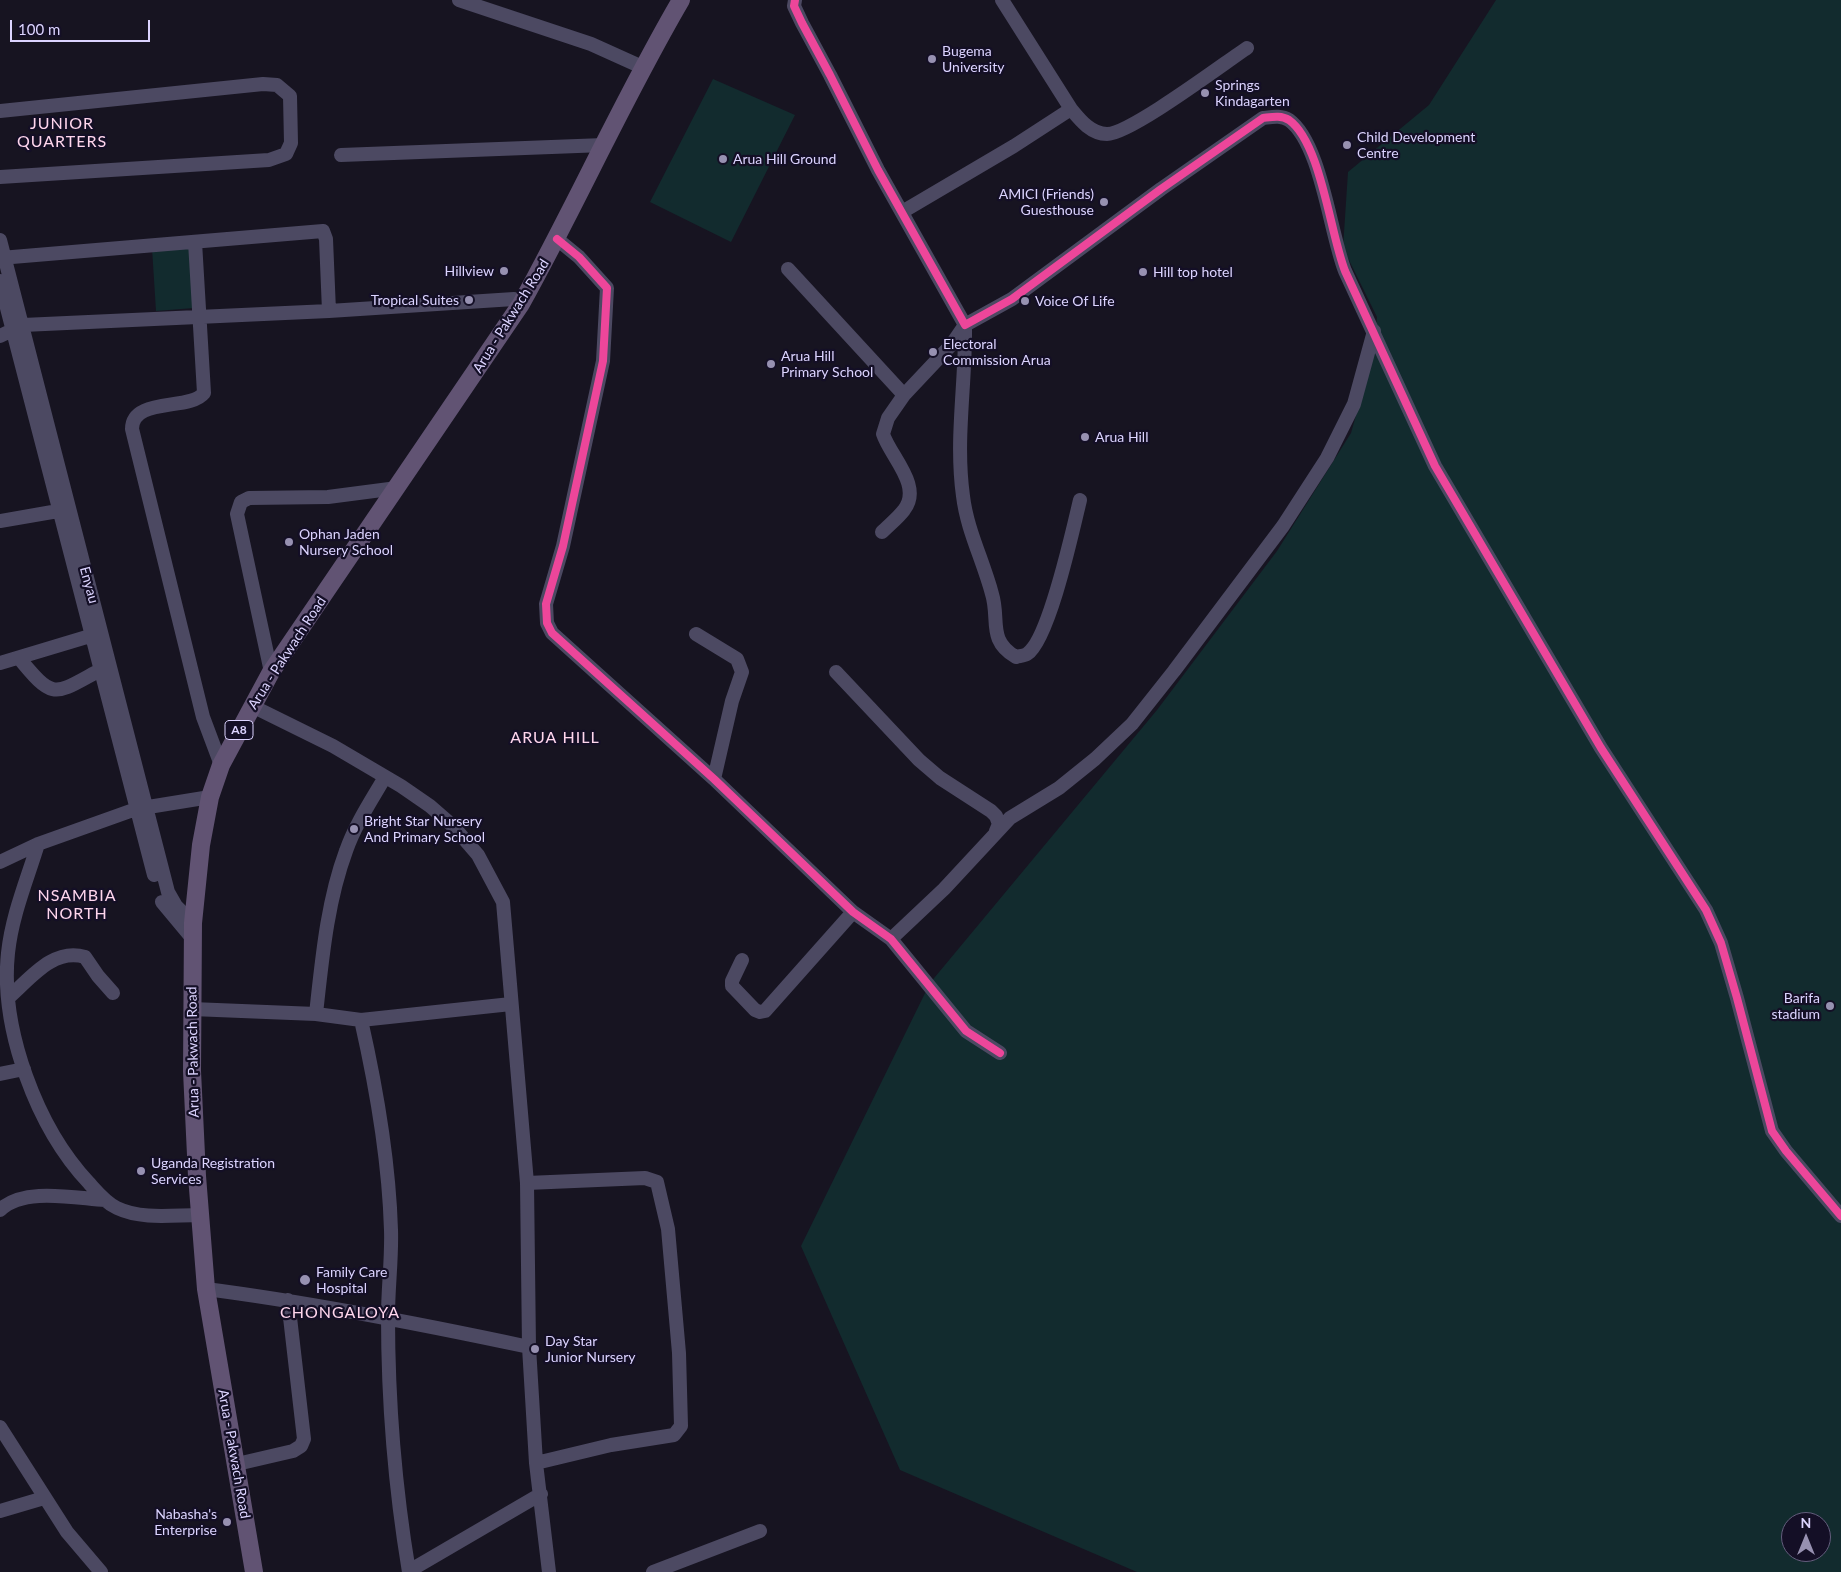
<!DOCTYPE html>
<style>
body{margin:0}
#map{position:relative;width:1841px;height:1572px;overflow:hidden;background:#171421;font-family:Lato,sans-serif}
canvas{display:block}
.north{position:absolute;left:1781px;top:1512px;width:50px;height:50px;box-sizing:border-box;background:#140f26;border:1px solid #645e7d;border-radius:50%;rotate:0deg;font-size:14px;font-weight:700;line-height:20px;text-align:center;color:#dcd4ff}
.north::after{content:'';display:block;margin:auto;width:18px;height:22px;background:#9791b1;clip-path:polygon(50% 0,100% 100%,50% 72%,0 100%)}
.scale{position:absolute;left:10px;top:20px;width:140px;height:22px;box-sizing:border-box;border:2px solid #dcd4ff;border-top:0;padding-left:6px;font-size:15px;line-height:18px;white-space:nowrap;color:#dcd4ff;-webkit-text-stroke:4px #140f26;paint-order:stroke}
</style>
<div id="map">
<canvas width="1841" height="1572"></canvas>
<div class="north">N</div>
<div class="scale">100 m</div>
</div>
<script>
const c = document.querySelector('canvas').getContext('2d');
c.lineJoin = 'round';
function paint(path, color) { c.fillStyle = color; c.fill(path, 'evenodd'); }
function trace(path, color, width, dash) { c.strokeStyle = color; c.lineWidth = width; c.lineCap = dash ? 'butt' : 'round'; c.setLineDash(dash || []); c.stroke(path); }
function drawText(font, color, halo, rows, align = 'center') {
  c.font = font + ' Lato,sans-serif'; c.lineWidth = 4.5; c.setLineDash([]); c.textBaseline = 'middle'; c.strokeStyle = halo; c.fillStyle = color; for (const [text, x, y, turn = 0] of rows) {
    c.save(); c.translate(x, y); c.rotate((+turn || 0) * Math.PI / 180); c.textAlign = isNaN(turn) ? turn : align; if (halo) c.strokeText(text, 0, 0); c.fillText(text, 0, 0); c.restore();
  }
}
const green = new Path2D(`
 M1496,0H1841V1572H1137L900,1470L801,1246L930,983L1157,710L1277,551L1351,433L1374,352L1377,317L1343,248L1348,172L1429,105ZM1791,1522H1821V1552H1791Z
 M713,79L795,115L731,242L650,202Z
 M190,246L194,308L156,311L152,248Z`);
const minor = new Path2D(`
 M459,0L591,44L642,67
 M795,0L794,6L802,23L830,75L878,170L965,325L1012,299L1161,189L1263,118C1272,117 1281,115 1289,120C1321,143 1330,233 1345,271L1435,466L1601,748L1706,910L1721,943L1737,998L1772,1131L1786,1151L1841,1216
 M1002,0L1071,109C1080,120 1091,134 1107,134C1130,134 1223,64 1247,48
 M0,111L263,84L277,85L290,96L291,143L286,154L269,160L0,177
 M341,155L604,145
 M902,212L1014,146L1071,109
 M557,239L579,257L607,288L603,361L563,546L546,604L547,623L552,633L714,779L853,912L891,939L966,1031L1000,1053
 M0,240L168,892L176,906L193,923
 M195,242L204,393C190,411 132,397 132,429L203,717L221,765
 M0,258L323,231L326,239L329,311
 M788,269L904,395L952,344L965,325
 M0,281L154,875
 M965,325C966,382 955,439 963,496C967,530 983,560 992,594C1000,620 987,640 1016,657C1019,656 1024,656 1027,654C1049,640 1073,529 1080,500
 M0,336L23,325L329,311L514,299L521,304
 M0,521L58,511
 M882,532C889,525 898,518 904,510C923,486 890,456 883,434L888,418L904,395
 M696,634L737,659L742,672L732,701L714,779
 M19,658C54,701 54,695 100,670
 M0,663L100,633
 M271,672L237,514L241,502L249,498L328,497L397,488
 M836,672L919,760L940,778L991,811L996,816L999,824L996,831
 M252,706L333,746L401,786L430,806L453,826L478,855L503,902L527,1183L529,1347L536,1463L549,1572
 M38,844C27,880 12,915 8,953C0,1029 37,1128 89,1183C98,1193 106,1203 117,1208C142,1220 173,1215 200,1215
 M0,862L38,844L136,809L210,797
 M162,902L192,938
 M891,939L944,889L1010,818L1059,788L1095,759L1132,724L1174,671L1283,526L1327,458L1354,404L1374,331
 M742,960L732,981V986L755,1010L760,1012L765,1011L853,912
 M8,998C29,980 53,947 85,957L98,976L113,993
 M192,1009L316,1014L361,1020L511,1004
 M316,1014C322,960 327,902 346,851C355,825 371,801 385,777
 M361,1020C376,1086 389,1162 391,1230C392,1258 388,1287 388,1316C388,1402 395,1488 409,1572
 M0,1074L24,1069
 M527,1183L645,1178L657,1182L668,1229L679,1353L681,1426L674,1435L611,1445L536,1463
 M0,1210C23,1187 74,1198 105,1200
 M206,1289C315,1303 421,1324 529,1347
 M0,1427L67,1532L101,1572
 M237,1464L293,1451L301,1446L304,1439L288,1300
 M0,1511L44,1498
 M409,1571L541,1494
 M653,1572L760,1531`);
const major = new Path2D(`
 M254,1572L206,1289L197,1176L192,1071L193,923L201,845L210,797L221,765L271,672L521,304C577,203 623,99 681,0`);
const cycleway = new Path2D(`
 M795,0L794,6L802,23L830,75L878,170L965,325L1012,299L1161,189L1263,118C1272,117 1281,115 1289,120C1321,143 1330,233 1345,271L1435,466L1601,748L1706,910L1721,943L1737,998L1772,1131L1786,1151L1841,1216
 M557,239L579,257L607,288L603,361L563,546L546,604L547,623L552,633L714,779L853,912L891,939L966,1031L1000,1053`);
const markers = [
 [932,59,5,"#9791b1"],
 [1205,93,5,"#9791b1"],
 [1347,145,5,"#9791b1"],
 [723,159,5,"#9791b1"],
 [1104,202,5,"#9791b1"],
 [504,271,5,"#9791b1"],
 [1143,272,5,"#9791b1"],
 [469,300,5,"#9791b1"],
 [1025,301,5,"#9791b1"],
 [933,352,5,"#9791b1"],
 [771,364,5,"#9791b1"],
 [1085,437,5,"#9791b1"],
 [289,542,5,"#9791b1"],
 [354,829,5,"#9791b1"],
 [1830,1006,5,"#9791b1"],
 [141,1171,5,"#9791b1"],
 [305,1280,6,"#9791b1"],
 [535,1349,5,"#9791b1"],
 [227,1522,5,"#9791b1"]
];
const shields = [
 [239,730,28]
];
const shieldNames = [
 ["A8",239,730]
];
const poiNames = [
 ["Bugema",942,51],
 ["University",942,67],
 ["Springs",1215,85],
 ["Kindagarten",1215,101],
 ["Child Development",1357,137],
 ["Centre",1357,153],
 ["Arua Hill Ground",733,159],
 ["AMICI (Friends)",1094,194,"right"],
 ["Guesthouse",1094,210,"right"],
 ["Hillview",494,271,"right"],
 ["Hill top hotel",1153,272],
 ["Tropical Suites",459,300,"right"],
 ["Voice Of Life",1035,301],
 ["Electoral",943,344],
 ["Commission Arua",943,360],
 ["Arua Hill",781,356],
 ["Primary School",781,372],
 ["Arua Hill",1095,437],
 ["Ophan Jaden",299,534],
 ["Nursery School",299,550],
 ["Bright Star Nursery",364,821],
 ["And Primary School",364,837],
 ["Barifa",1820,998,"right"],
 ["stadium",1820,1014,"right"],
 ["Uganda Registration",151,1163],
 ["Services",151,1179],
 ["Family Care",316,1272],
 ["Hospital",316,1288],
 ["Day Star",545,1341],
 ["Junior Nursery",545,1357],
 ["Nabasha's",217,1514,"right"],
 ["Enterprise",217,1530,"right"]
];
const streetNames = [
 ["Arua - Pakwach Road",511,316,-58],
 ["Enyau",89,585,75],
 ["Arua - Pakwach Road",287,653,-57],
 ["Arua - Pakwach Road",193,1052,-91],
 ["Arua - Pakwach Road",234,1454,80]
];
const quarterNames = [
 ["JUNIOR",62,124],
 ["QUARTERS",62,142],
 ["ARUA HILL",555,738],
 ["NSAMBIA",77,896],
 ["NORTH",77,914],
 ["CHONGALOYA",340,1313]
];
paint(green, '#122b2e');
trace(minor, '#4c4962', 14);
trace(major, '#615373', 18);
trace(cycleway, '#ed469a', 8);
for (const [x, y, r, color] of markers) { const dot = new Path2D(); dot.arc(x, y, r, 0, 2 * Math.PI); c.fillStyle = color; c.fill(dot); trace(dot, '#140f26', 2); }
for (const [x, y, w] of shields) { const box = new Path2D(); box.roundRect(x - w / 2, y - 9.5, w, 19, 4); c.fillStyle = '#140f26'; c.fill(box); trace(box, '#dcd4ff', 1); }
drawText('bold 12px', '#dcd4ff', null, shieldNames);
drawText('14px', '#dcd4ff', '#140f26', poiNames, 'left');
drawText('14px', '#dcd4ff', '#140f26', streetNames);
c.letterSpacing = '1px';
drawText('16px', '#ffd6ed', '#140f26', quarterNames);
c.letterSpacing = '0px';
</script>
